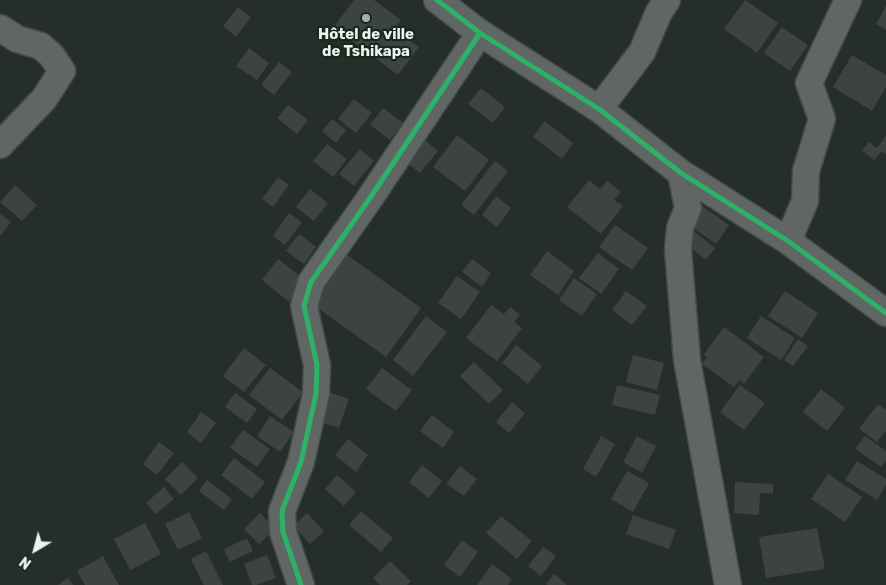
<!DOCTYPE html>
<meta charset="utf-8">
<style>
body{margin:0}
#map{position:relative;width:886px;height:585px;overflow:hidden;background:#262e2a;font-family:Rubik,sans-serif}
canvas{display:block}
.north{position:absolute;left:10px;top:525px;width:50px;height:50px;-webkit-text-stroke:4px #18281f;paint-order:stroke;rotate:217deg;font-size:14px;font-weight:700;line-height:20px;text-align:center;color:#e9f4ee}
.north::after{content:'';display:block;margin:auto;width:18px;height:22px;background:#e9f4ee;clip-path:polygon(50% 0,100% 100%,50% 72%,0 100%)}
</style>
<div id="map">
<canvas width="886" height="585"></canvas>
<div class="north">N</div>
</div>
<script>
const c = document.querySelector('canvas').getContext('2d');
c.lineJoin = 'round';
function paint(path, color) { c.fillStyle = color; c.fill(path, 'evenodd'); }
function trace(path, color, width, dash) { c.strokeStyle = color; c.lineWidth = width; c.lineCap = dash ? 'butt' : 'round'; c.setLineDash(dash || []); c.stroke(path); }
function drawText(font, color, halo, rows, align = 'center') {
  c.font = font + ' Rubik,sans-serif'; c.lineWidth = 4.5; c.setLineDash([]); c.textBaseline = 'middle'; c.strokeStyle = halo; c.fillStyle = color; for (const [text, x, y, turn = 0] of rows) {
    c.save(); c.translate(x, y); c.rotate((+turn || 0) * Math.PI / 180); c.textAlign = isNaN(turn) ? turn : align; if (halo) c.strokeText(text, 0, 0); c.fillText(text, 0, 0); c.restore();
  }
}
const building = new Path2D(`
 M354,0H374L401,20L394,29L419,47L398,75L334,27Z
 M745,0L778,23L757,53L724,29Z
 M886,6V30L876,24Z
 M238,7L251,17L236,37L223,26Z
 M782,27L808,45L790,71L764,53Z
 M249,48L269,63L257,80L236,66Z
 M852,55L886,75V87L872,111L833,87Z
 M279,62L292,72L274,95L261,85Z
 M481,88L505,107L493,123L468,104Z
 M354,99L372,113L356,133L338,119Z
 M288,105L308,120L297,134L277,118Z
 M383,108L403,123L390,140L370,125Z
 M332,119L346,130L336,143L322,131Z
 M545,121L573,143L562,159L533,137Z
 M457,135L489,160L465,191L433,167Z
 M420,136L438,151L420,173L402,159Z
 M886,136V154L882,151L874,160L862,150L869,142L877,148Z
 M327,144L347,159L333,177L313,161Z
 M360,149L374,161L354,186L339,174Z
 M495,161L508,171L474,215L461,205Z
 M278,177L289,185L273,207L262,199Z
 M589,180L600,189L607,181L621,192L614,200L623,206L601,234L567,207Z
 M15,185L37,205L22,221L0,202Z
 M310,189L328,203L314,221L296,207Z
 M496,196L511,208L497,227L482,215Z
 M702,206L729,225L716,244L689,225Z
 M289,213L302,222L285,245L273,236Z
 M0,214L11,222L0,236Z
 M615,225L648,248L632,270L599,247Z
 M691,229L715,248L706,260L682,241Z
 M299,234L316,247L304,264L286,251Z
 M547,251L574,271L558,295L530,275Z
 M343,252L421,308L386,357L308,301Z
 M598,253L619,269L601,294L579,278Z
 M278,259L306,281L289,302L262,280Z
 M472,259L491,273L482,287L462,272Z
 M457,276L480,292L461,319L438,303Z
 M574,278L597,294L582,316L559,300Z
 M626,291L647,306L632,325L612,310Z
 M785,291L818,313L802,338L768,316Z
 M491,305L504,314L510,307L520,315L514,322L522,328L497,361L466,338Z
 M426,316L447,332L413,376L393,360Z
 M761,316L795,338L781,360L747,338Z
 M724,327L764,357L744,384L739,380L734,387L702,364L707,357L704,354Z
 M798,339L808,346L793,366L784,360Z
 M516,345L542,366L528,384L502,363Z
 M244,348L266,365L244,392L223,376Z
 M633,355L664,363L657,390L626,382Z
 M474,362L503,390L489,404L460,376Z
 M270,368L303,392L282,420L249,395Z
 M382,368L412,390L396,411L366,389Z
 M617,385L660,395L655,415L612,405Z
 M740,385L765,403L744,430L720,412Z
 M821,389L845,408L827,431L803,412Z
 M328,392L349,399L339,428L319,422Z
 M235,393L257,409L247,423L225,407Z
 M512,402L525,413L509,433L496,422Z
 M878,404L886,410V431L877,442L859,429Z
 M201,412L216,423L201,443L187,432Z
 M432,415L454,432L443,448L420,431Z
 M270,416L294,432L280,452L257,436Z
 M243,430L270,449L257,467L230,448Z
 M601,436L615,444L596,477L583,469Z
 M637,436L656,446L642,473L623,462Z
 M865,436L886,451V460L881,467L855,449Z
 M348,439L368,455L356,472L335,455Z
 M159,442L174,453L157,475L143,464Z
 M234,458L265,482L252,499L221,475Z
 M857,461L886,479V485L877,500L845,480Z
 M182,462L198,478L181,495L165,479Z
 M422,465L442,481L429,498L409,482Z
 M460,466L477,479L464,496L446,484Z
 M627,471L649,483L633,512L611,499Z
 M828,474L862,497L845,522L811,499Z
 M337,475L356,492L344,506L325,489Z
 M207,480L232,499L224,510L199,491Z
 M735,482L773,484V494L760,493L759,515L734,513Z
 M164,487L174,499L156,514L146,503Z
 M361,511L393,538L381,552L349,525Z
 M189,512L202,538L178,550L165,524Z
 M260,513L275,529L259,544L244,529Z
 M307,513L324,531L310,544L293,526Z
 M633,515L676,530L669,549L626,534Z
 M501,516L532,541L517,559L486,533Z
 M145,523L161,554L130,570L114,539Z
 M817,528L825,569L766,578L759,537Z
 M247,538L253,551L230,562L224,549Z
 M462,540L478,552L460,577L444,565Z
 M543,547L556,556L541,576L528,566Z
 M206,551L223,585H204L191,559Z
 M267,555L276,578L256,585H252L244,564Z
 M103,556L119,585H85L77,571Z
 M390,561L411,581L407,585H380L373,578Z
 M492,564L512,579L508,585H477Z
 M554,574L567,585H548L546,584Z
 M68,578L73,585H58Z`);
const minor = new Path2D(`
 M437,0L480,33L599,109L681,173L788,241L886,313
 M0,28L17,39L41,46L52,56L62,71L44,99L0,145
 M599,109L642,52L659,12L667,0
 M681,173L688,208L680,228L678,249L687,360L728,585
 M788,241L805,201L806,171L822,119L809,83L848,0
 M301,585L283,532L282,511L301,462L316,394L317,365L304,306L311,282L370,198L480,33`);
const cycleway = new Path2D(`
 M437,0L480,33L599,109L681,173L788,241L886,313
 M301,585L283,532L282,511L301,462L316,394L317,365L304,306L311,282L370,198L480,33`);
const markers = [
 [366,18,5,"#a5afa9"]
];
const poiNames = [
 ["Hôtel de ville",366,35],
 ["de Tshikapa",366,52]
];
paint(building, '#3d4340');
trace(minor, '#434a47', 29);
trace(minor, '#606663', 26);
trace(cycleway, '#2db169', 5);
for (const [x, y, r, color] of markers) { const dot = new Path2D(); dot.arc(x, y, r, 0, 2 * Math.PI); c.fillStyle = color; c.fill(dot); trace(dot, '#18281f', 2); }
drawText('bold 15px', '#e9f4ee', '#18281f', poiNames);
</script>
